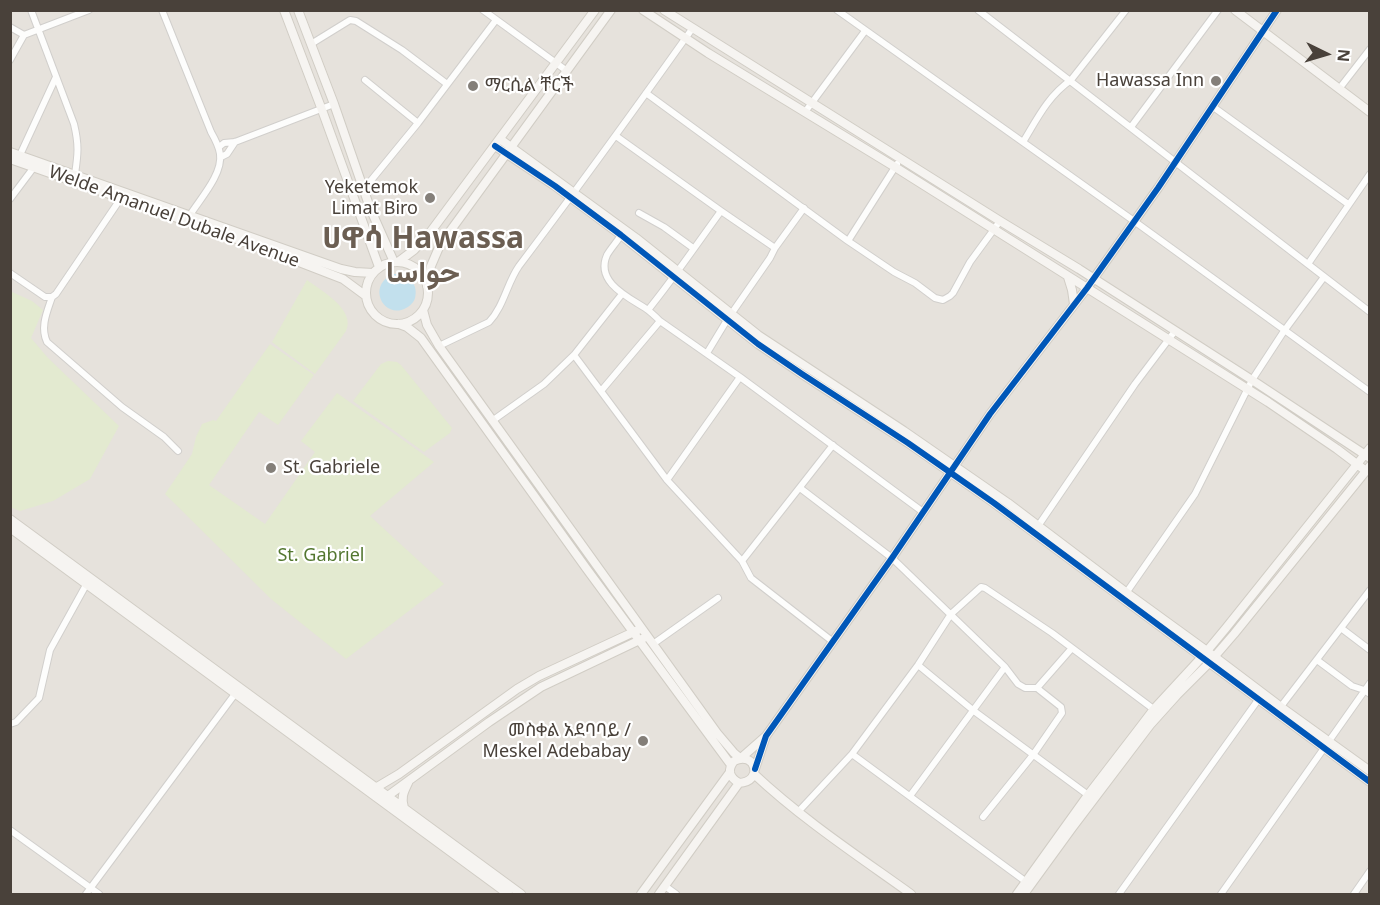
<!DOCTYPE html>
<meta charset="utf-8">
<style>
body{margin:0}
#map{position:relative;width:1380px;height:905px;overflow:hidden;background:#f3f1ee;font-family:"Noto Sans",sans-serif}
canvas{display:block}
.frame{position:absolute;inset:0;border:12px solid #49413a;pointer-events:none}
.north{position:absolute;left:1296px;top:24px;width:60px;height:60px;-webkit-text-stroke:4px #fff;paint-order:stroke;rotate:95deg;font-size:16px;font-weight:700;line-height:24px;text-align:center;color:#49413a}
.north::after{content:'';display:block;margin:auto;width:21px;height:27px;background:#49413a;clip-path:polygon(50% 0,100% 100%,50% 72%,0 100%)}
</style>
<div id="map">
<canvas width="1380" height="905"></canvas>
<div class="frame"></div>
<div class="north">N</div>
</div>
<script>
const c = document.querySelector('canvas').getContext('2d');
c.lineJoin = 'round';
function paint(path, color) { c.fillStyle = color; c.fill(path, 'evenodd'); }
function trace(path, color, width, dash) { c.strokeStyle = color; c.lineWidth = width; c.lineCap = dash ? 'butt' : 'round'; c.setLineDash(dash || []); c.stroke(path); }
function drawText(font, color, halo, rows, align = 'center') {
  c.font = font + ' "Noto Sans",Vazirmatn,"Noto Sans Ethiopic",sans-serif'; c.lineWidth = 4.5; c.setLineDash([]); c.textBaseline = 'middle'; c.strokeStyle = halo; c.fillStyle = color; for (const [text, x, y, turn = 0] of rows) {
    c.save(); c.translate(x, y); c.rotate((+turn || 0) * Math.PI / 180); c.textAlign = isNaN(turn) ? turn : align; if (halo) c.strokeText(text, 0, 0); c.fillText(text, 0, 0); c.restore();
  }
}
const residential = new Path2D(`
 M11,11H1369V894H11Z`);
const green = new Path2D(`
 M307,280C322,291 356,310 346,331L315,374L272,342Z
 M10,291L32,301L43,310L31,338L48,358L119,426L90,479L53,501L20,511L10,507Z
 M270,344L314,375L278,425L259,412L209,485L265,524L315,452L301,441L337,393L434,462L370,516L444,584L346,659L271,599L165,494L192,454L196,437L202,424L213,420L216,421Z
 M388,361L397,362L401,365L452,428L450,433L424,452L353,401L381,364Z`);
const water = new Path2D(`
 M393,274C407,273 419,283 415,298C414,302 410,306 406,308C384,320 366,286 393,274Z`);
const street = new Path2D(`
 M31,10L74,124C79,145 78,154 75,174
 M162,10L211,132C215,139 219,146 220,154C223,174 200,199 190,215
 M483,10L567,71
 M837,10L1134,221L1370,392
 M978,10C1109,110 1239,212 1370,312
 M10,27L24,35
 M311,44L350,20L356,21L402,50L447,84
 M10,60L24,35L89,10
 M365,80L418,123
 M1339,89L1370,49
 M646,93L848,241L894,272L915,283L935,298L943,300L950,296L953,293L970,262L1000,221
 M1212,106L1348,204
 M805,112L865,31
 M1131,127L1218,10
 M616,136L721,211L775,248
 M1023,142C1037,119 1048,96 1071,80L1126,10
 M219,147L224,143L235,142L334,104
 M20,155L56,77
 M221,157L227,154L235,142
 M364,189L418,123L496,20
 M10,199L34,167
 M639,213L664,227L693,248
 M621,235C617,242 611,248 607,255C595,282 628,297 645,308C651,312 656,317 660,321L740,377L923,512
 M848,241L897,164
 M1308,264L1370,174
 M10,273L45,297H52L56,294L121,198
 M52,297C47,312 40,327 47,342L122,407L164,437L178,451
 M648,310C674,278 697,244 721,211
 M439,346L489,322C504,306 507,283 519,266C578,188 635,109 692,29
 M707,353L727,320L770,258L775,248L804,208
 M574,355L667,480L742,561L751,578L832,641
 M601,391L660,321
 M492,421L544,384L574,355L622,294
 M667,480L740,377
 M800,488L892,558L1005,667L1018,684L1025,688H1037L1061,707L1062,713L1033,755L983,817
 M1036,529L1135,384L1175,331
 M742,561L833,445
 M1124,596L1195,494L1252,380L1284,331L1324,277
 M1341,628L1370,650
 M653,644L718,598
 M1317,660L1352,686L1364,690L1370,694
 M918,665L974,711L1088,795
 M1037,688L1072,648
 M1279,709L1370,590
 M10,724L16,722L39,698L50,650L86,585
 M852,754L1025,881
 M910,796L1005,667
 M798,812L852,754L918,665L951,614L981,587L985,588L1052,633L1156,711
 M10,830L99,894
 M665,886L676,894
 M86,894L235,694
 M1119,894L1258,700
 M1221,894L1370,683
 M1354,894L1370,871`);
const secondary = new Path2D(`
 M284,10L322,110L379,267
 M298,10L334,104L370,208L394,262
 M643,10L708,53L895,167L1268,402L1337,449L1366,471
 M664,10L1000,221L1079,269L1252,380L1370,458
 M1235,10L1370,112
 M500,139L636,238L758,335L904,431L1008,503L1127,593L1207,651L1281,707L1370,771
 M495,146L555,186L621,235L758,344L802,374L908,443L994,503L1370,782
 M10,152L341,269L355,272L373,273
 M10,159L268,250L343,279L366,296
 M398,262L414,250L429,234L595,10
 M366 293a31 31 0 1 1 62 0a31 31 0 1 1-62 0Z
 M1068,277L1072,290L1074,304
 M427,286L431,266L440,245L611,10
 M423,310L427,325L439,346L717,733L734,753L740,758
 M399,324L407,327L421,338L586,568L731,765
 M10,519L521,894
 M10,528L508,894
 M741,758L766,736
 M755,769L766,736L892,558L990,414L1087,288L1158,188L1277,10
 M754,774C802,819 858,856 911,894
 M372,790L399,774L517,689L539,676L638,630
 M385,798L489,722L541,687L644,638
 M404,808C401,798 403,793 408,783
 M641,894L730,772
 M659,894L739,783C764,782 756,750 734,761C727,770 729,777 739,783
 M1017,894L1088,795L1138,730L1154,709L1202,657L1226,628L1370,448
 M1024,894L1072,828L1150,725L1177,695L1209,663L1234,634L1370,466`);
const cycleway = new Path2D(`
 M495,146L555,186L621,235L758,344L802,374L908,443L994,503L1370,782
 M755,769L766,736L892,558L990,414L1087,288L1158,188L1277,10`);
const markers = [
 [1216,81,6,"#847f79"],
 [473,86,6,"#847f79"],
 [430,198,6,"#847f79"],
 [271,468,6,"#847f79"],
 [643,741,6,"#847f79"]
];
const poiNames = [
 ["Hawassa Inn",1204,81],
 ["ማርሲል ቸርች",485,86,"left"],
 ["Yeketemok",418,188],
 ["Limat Biro",418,209],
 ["St. Gabriele",283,468,"left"],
 ["መስቀል አደባባይ /",631,731],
 ["Meskel Adebabay",631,752]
];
const streetNames = [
 ["Welde Amanuel Dubale Avenue",174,217,20]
];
const parkNames = [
 ["St. Gabriel",321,556]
];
const townNames = [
 ["ሀዋሳ Hawassa",423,239],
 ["حواسا",423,273]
];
paint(residential, '#e6e2dc');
paint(green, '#e3ead0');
paint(water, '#c2e0ed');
trace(street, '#d1cfcc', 8);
trace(secondary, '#d1cdc5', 10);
trace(street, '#fdfdfc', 6);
trace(secondary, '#f6f4f1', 8);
trace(cycleway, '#0057b8', 6);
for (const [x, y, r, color] of markers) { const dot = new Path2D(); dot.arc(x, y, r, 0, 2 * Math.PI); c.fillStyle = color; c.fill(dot); trace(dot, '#fff', 2); }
drawText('18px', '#49413a', '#fff', poiNames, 'right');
drawText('18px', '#49413a', '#fff', streetNames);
drawText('18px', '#537730', '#fff', parkNames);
drawText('bold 30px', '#6b5e52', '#fff', townNames);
</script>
